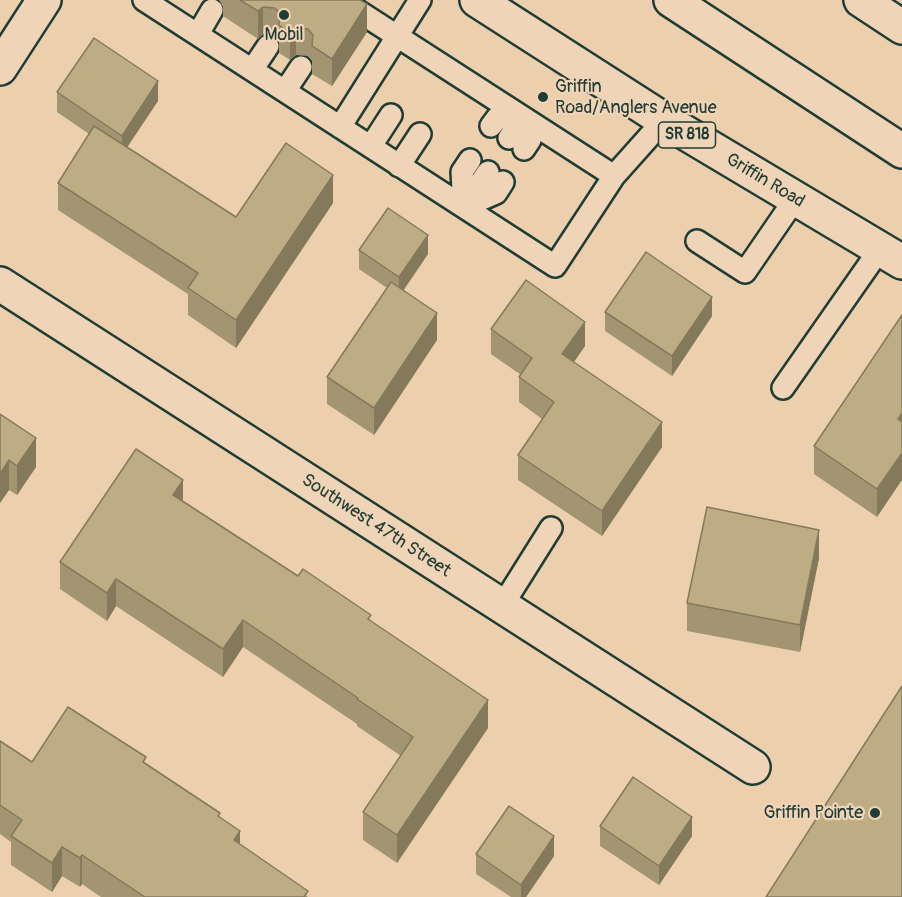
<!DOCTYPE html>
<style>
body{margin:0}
canvas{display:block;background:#ecd0ad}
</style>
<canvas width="902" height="897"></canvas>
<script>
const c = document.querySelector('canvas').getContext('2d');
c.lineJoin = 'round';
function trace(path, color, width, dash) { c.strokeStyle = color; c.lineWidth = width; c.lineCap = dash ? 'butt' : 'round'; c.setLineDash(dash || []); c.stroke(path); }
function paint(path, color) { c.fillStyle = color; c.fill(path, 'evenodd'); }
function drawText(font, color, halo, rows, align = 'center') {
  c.font = font + ' Pangolin,sans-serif'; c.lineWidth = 4.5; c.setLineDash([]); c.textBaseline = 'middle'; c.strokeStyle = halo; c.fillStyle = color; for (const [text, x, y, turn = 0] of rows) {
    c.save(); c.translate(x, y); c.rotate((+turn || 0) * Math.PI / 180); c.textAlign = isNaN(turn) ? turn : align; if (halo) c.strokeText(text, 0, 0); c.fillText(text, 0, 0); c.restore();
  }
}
const lane = new Path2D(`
 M144,0L555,266L614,176L664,120
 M341,0L614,176
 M198,34L212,10
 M252,70L268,46
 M285,91L301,67
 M523,118L530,140L524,149
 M491,126L497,118H523
 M340,127L420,0
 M509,138L523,118
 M371,146L391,115
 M399,166L420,134
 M464,207L462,172L470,160
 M464,207L496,193L503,182
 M464,207L488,172
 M697,241L745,272L795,199
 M783,388L880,249
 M502,606L551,528`);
const street = new Path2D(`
 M861,0L902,27
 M0,284L753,767`);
const secondary = new Path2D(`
 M0,68L44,0`);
const primary = new Path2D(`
 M477,0L664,120L902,262
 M671,0L902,151`);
const wall = new Path2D(`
 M219,0H360L367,32L332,86L312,74V61L308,56L296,55L290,60L279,53V40L275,35L263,34L258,39L223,16V7Z
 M57,92L158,101L127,147L236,217L333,203L236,348L188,315V294L58,210V183L89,134L57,112Z
 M359,250L428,254L404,290L437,340L374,435L327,404V377L387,288L359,269Z
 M605,312L712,316L672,376L605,331Z
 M902,315L877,517L814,474V446Z
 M491,329L585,346L574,362L662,447L602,536L518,480V455L542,419L519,402V377L521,375L491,354Z
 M0,414L36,467L17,495L9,490L0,503Z
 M183,502L298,576L371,621L488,728L397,863L363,840V812L401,756L357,726V724L243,647L223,677L116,606L107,621L60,589V562Z
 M819,558L800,652L687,631V603Z
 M0,741L32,762L146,763L220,817L240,845L308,897H101L82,884L80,887L62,876L52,892L11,865V842L0,834Z
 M600,826L692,836L659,885L600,846Z
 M476,854L554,856L526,897H511L476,874Z`);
const shadedWall = new Path2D(`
 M367,4V32L332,86V59Z
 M263,7V34L258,39V11Z
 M296,28V55L290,60V33Z
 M158,81V101L122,155V136Z
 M333,175V203L236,348V320Z
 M428,235V254L399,296V277Z
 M712,297V316L672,376V356Z
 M437,313V340L374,435V408Z
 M585,322V346L562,379V354Z
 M902,413V440L898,419Z
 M662,422V447L602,536V511Z
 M36,438V467L17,495V466Z
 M902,453V480L877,517V489Z
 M9,460V490L0,503V474Z
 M183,480V508L173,495Z
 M819,530V558L800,652V625Z
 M116,579V606L107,621V593Z
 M243,620V647L223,677V649Z
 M488,700V728L397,863V835Z
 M692,817V836L659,885V866Z
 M240,831V860L234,840Z
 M554,836V856L526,897H521V885Z
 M62,847V876L52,892V863Z
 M82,855V884L80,887V858Z`);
const building = new Path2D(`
 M240,0H360L367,4L332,59L312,46L313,35L308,29L296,28L290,33L279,25L280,14L275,8L263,7L258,11Z
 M94,38L158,81L122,136L57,92Z
 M94,126L236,217L286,143L333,175L236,320L188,288L198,273L58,183Z
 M388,208L428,235L399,277L359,250Z
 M646,252L712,297L672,356L605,312Z
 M526,280L585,322L562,354L662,422L602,511L518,455L554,402L519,377L532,358L491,329Z
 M391,282L437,313L374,408L327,377Z
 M902,315V413L898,419L902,422V453L877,489L814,446Z
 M0,414L36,438L17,466L9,460L0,474Z
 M136,449L183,480L173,495L298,576L303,569L371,615L368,619L488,700L397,835L363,812L413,737L357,699L358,698L243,620L223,649L116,579L107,593L60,562Z
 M707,507L819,530L800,625L687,603Z
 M902,686V897H766Z
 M68,707L146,757L143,762L220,813L218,816L240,831L234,840L308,891L304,897H145L82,855L80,858L62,847L52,863L11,836L22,820L0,805V741L32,762Z
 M633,777L692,817L659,866L600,826Z
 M509,806L554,836L521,885L476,854Z`);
const markers = [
 [284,15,6,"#1f3d34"],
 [543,97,6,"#1f3d34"],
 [875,813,6,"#1f3d34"]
];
const shields = [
 [687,135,57]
];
const shieldNames = [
 ["SR 818",687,135]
];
const poiNames = [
 ["Mobil",284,35],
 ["Griffin",555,87,"left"],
 ["Road/Anglers Avenue",555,108,"left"],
 ["Griffin Pointe",863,813,"right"]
];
const streetNames = [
 ["Griffin Road",765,181,31],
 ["Southwest 47th Street",376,526,33]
];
trace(lane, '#1f3d34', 26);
trace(street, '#1f3d34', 38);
trace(secondary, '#1f3d34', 38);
trace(primary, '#1f3d34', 38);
trace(lane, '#f0d4b7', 21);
trace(street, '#f0d4b7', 33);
trace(secondary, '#f0d4b7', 33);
trace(primary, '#f0d4b7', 33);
paint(wall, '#a39572');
paint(shadedWall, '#85795c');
paint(building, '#bead84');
trace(building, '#85795c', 1.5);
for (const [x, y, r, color] of markers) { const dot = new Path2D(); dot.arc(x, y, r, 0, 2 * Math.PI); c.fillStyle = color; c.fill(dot); trace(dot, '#f0d4b7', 2); }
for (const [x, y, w] of shields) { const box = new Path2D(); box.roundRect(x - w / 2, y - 13, w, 26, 4.5); c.fillStyle = '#f0d4b7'; c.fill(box); trace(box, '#1f3d34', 1.5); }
drawText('bold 16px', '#1f3d34', null, shieldNames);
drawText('18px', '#1f3d34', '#f0d4b7', poiNames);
drawText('18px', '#1f3d34', '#f0d4b7', streetNames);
</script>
